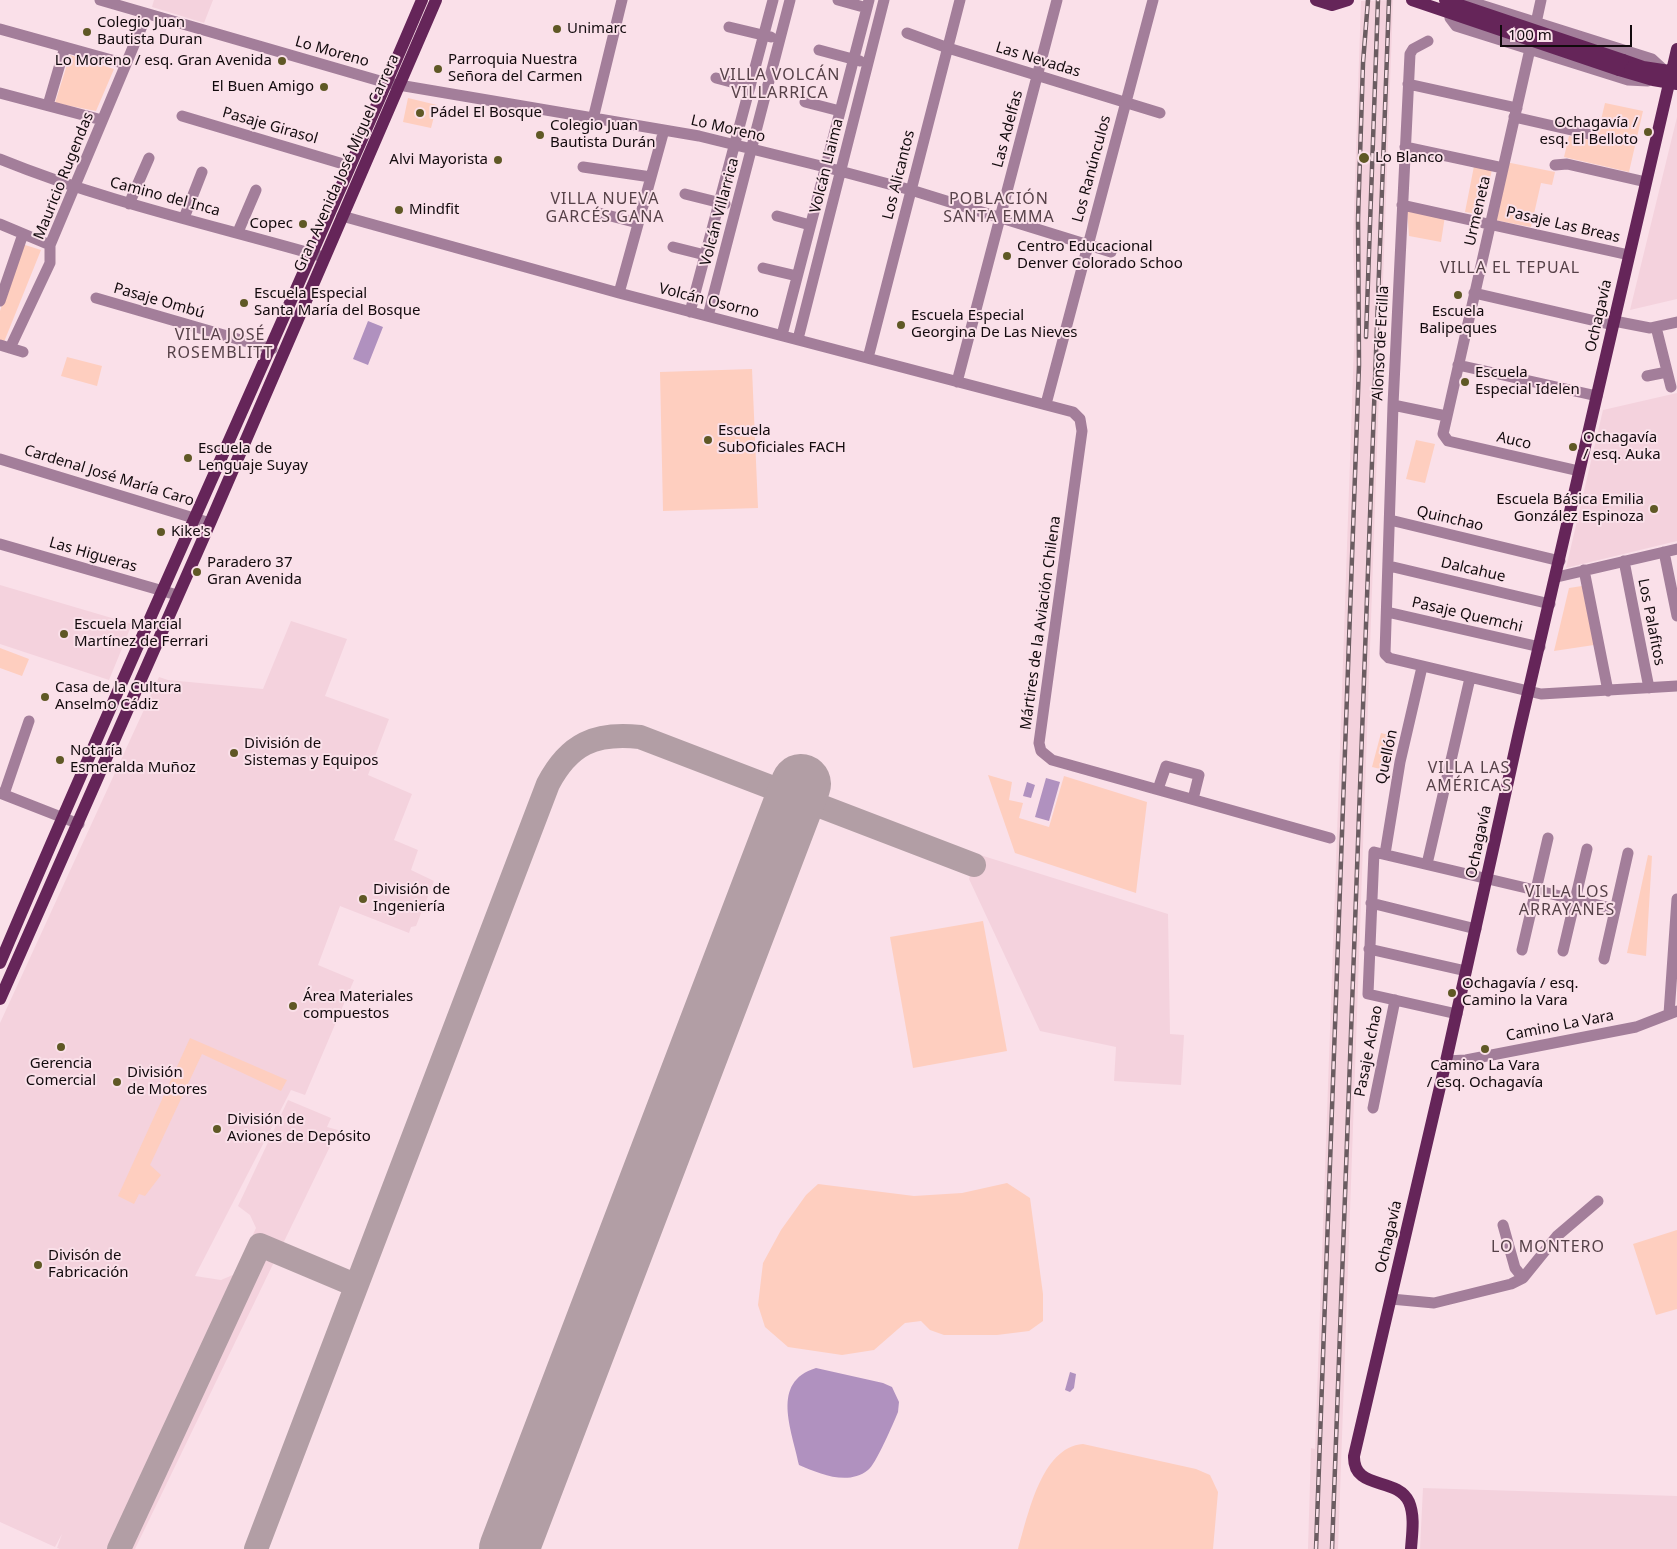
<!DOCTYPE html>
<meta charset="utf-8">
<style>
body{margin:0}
#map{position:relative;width:1677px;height:1549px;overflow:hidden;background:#fae0e9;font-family:"Noto Sans",sans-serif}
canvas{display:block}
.scale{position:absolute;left:1500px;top:25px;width:132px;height:22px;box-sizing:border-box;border:2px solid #120a0d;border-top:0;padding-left:6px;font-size:15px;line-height:18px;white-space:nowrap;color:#120a0d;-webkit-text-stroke:4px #fae0e9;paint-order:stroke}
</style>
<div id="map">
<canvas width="1677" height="1549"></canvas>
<div class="scale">100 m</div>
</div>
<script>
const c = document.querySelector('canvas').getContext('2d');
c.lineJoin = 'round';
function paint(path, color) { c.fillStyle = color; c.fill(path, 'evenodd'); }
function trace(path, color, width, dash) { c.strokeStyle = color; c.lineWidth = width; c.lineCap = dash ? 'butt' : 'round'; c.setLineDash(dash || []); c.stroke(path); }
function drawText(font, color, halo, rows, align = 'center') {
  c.font = font + ' "Noto Sans",sans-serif'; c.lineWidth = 4; c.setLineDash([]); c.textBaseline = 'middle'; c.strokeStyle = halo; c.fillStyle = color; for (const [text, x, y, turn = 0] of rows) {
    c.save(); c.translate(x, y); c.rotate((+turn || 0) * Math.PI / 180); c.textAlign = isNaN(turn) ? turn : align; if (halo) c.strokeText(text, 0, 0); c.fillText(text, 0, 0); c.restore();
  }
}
const built = new Path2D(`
 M154,0H213L204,23L152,7Z
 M1393,0L1338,1549H1308L1311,1448L1315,1449L1337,834L1355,316L1353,239L1361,1Z
 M1677,117V299L1630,310Z
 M1677,393V541L1566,568L1603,410Z
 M0,585L132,624L109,680L0,644Z
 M291,621L347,639L325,696L389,719L368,775L412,794L394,840L418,850L411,870L434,881L416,926L411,927L409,933L340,906L318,965L354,980L305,1095L291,1090L195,1276L221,1280L235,1274L256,1228L250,1215L238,1206L288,1100L331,1118L327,1127L338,1130L135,1549H60L57,1548L62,1534L55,1547L0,1522V1023L159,677L168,680L263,689Z
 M977,854L1168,914L1170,1034L1184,1035L1181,1085L1114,1081L1116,1047L1040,1031L969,879Z
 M1423,1488L1677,1496V1549H1420Z`);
const green = new Path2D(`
 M70,55L114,69L96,111L55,103Z
 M408,98L437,105L431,128L403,122Z
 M1605,103L1643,111L1629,172L1564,157L1569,136L1596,141Z
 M1475,161L1493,164L1483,215L1465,212Z
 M1506,162L1555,172L1552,185L1541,183L1531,227L1494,220Z
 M1407,209L1445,216L1441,242L1409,236Z
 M22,244L41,250L4,342L0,341V311Z
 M67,357L102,366L97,386L61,376Z
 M752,369L758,508L663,511L660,372Z
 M1416,440L1435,444L1425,483L1406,479Z
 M1582,586L1594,645L1554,651L1569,588Z
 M0,648L29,659L22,676L0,668Z
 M1381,733L1397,737L1389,771L1372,767Z
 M988,775L1012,782L1009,800L1023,803L1019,818L1049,827L1064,776L1147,802L1136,893L1015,853Z
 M1648,855L1652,856L1646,956L1627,953Z
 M983,921L1007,1051L913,1068L890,937Z
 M190,1038L287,1080L281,1091L202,1054L150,1165L161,1175L145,1196L139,1194L134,1204L118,1196Z
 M1007,1183L1030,1198L1043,1294V1321L1029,1331L997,1335H944L930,1330L921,1321L905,1323L874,1350L842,1355L788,1347L765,1327L758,1305L763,1263L781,1230L806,1195L818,1184L914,1196L962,1193Z
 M1677,1230V1309L1656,1315L1633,1244Z
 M1083,1444L1196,1469L1210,1475L1218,1492L1213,1549H1018C1028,1516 1041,1447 1083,1444Z`);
const water = new Path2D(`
 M368,321L383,327L368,365L353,359Z
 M1046,778L1060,782L1049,821L1035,817Z
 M1027,782L1035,785L1031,798L1023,796Z
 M816,1368L883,1383L892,1387L899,1402L898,1412C894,1422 875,1466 868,1470C848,1486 820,1474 799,1465C792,1430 770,1382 816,1368Z
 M1070,1372L1076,1374L1074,1388L1070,1392L1065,1390Z`);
const taxiway = new Path2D(`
 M119,1549L260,1245L355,1285
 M256,1549L548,784C569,744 595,732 640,737L974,865`);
const runway = new Path2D(`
 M509,1549L801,784`);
const minor = new Path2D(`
 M100,0L387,83L699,136L825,167L911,190L1111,252
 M838,0L867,8
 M1465,0L1652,59L1664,70
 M1450,5V18L1456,26L1628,80L1648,81
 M1536,23L1541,0
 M729,27L771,37
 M0,29L126,64
 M907,33L948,48L1160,113
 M1428,41L1413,49L1410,54L1393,405L1385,654L1389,658L1541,694L1677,686
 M1530,49L1443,434L1448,441L1579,471
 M819,50L860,61
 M716,78L750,87
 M1408,84L1517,108
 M0,93L102,120
 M805,102L840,111
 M48,105L65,47
 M182,116L350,166
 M1514,117L1589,134
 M593,119L622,0
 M1405,147L1503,168
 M0,159C103,201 212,225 320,256
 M1555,165L1567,164L1646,182
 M583,167L651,177
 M685,194L725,204
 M129,204L149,158
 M1402,205L1629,255
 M599,213L638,223
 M342,216L619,293L1073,412L1080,419L1082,431L1039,743L1041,751L1052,760L1330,838
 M777,216L810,225
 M184,218L202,172
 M0,224L50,245
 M238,232L256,190
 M673,247L705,255
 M763,268L797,276
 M619,293L664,130
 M1474,293L1613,325
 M96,298L272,349
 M0,301L23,234
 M690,312L773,0
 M708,316L790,0
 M1614,321L1650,328L1677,322
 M1656,327L1671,387
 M782,335L869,0
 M798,339L884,0
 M0,345L23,352
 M10,348L50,263V245L147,14
 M868,358L960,0
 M1458,365L1597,396
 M1647,376L1667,372
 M957,382L1057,0
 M1046,404L1153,0
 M1393,405L1446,416
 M0,459L210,523
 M1390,520L1560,561
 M0,544L177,595
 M1664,552L1677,616
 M1624,561L1649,688
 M1389,566L1550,604
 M1584,570L1608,691
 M1557,577L1677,549
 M1387,612L1540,647
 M1158,789L1166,766L1199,775L1193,799
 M0,793L79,824
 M4,794L29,721
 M1385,854L1400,762L1422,667
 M1427,864L1470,678
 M1371,903L1476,929
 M1369,949L1466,971
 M1522,950L1548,838
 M1563,951L1587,849
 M1604,959L1628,853
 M1457,1014L1368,994L1374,852L1615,909
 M1669,1014L1677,899
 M1446,1061L1466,1060L1636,1027L1677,1011
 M1373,1108L1395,1000
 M1503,1225L1515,1268L1523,1278
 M1391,1299L1434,1303L1511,1284L1523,1278L1557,1236L1598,1201`);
const major = new Path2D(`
 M1316,0L1332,5L1348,0
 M1623,60L1643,67L1677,72
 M1619,70L1653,80L1677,84
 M0,963C137,640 285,322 422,0
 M0,999L210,523L436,0
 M1411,1549C1412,1534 1415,1516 1409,1502C1397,1476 1353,1491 1354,1456L1446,1061L1519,732L1677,49`);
const rail = new Path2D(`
 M1366,337L1378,0
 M1316,1549L1359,365L1358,219L1363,63L1368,0
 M1332,1549L1389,0`);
const majorBridge = new Path2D(`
 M1412,0L1619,70
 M1445,0L1623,60`);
const markers = [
 [557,29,5,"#5f5825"],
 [87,32,5,"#5f5825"],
 [282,61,5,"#5f5825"],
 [438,69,5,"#5f5825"],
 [324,87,5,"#5f5825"],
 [420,113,5,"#5f5825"],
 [1648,132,5,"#5f5825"],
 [540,135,5,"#5f5825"],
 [1364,158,6,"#5f5825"],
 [498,160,5,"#5f5825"],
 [399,210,5,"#5f5825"],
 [303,224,5,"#5f5825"],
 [1007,256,5,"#5f5825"],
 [1458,295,5,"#5f5825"],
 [244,303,5,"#5f5825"],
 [901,325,5,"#5f5825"],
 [1465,382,5,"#5f5825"],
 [708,440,5,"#5f5825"],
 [1573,447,5,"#5f5825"],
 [188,458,5,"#5f5825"],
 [1654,509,5,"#5f5825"],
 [161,532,5,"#5f5825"],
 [197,572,5,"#5f5825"],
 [64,634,5,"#5f5825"],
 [45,697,5,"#5f5825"],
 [234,753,5,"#5f5825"],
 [60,760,5,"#5f5825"],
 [363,899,5,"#5f5825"],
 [1452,993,5,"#5f5825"],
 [293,1006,5,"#5f5825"],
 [61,1047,5,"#5f5825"],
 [1485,1049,5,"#5f5825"],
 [117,1082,5,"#5f5825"],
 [217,1129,5,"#5f5825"],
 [38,1265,5,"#5f5825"]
];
const poiNames = [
 ["Colegio Juan",97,23],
 ["Bautista Duran",97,40],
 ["Unimarc",567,29],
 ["Parroquia Nuestra",448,60],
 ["Señora del Carmen",448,77],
 ["Lo Moreno / esq. Gran Avenida",272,61,"right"],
 ["El Buen Amigo",314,87,"right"],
 ["Pádel El Bosque",430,113],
 ["Ochagavía /",1638,123,"right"],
 ["esq. El Belloto",1638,140,"right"],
 ["Colegio Juan",550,126],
 ["Bautista Durán",550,143],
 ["Lo Blanco",1375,158],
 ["Alvi Mayorista",488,160,"right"],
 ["Mindfit",409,210],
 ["Copec",293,224,"right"],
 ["Centro Educacional",1017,247],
 ["Denver Colorado Schoo",1017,264],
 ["Escuela Especial",254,294],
 ["Santa María del Bosque",254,311],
 ["Escuela",1458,312,"center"],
 ["Balipeques",1458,329,"center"],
 ["Escuela Especial",911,316],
 ["Georgina De Las Nieves",911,333],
 ["Escuela",1475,373],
 ["Especial Idelen",1475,390],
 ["Escuela",718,431],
 ["SubOficiales FACH",718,448],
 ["Ochagavía",1583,438],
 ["/ esq. Auka",1583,455],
 ["Escuela de",198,449],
 ["Lenguaje Suyay",198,466],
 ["Escuela Básica Emilia",1644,500,"right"],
 ["González Espinoza",1644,517,"right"],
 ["Kike's",171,532],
 ["Paradero 37",207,563],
 ["Gran Avenida",207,580],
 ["Escuela Marcial",74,625],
 ["Martínez de Ferrari",74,642],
 ["Casa de la Cultura",55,688],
 ["Anselmo Cádiz",55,705],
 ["División de",244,744],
 ["Sistemas y Equipos",244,761],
 ["Notaría",70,751],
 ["Esmeralda Muñoz",70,768],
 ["División de",373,890],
 ["Ingeniería",373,907],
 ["Ochagavía / esq.",1462,984],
 ["Camino la Vara",1462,1001],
 ["Área Materiales",303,997],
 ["compuestos",303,1014],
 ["Gerencia",61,1064,"center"],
 ["Comercial",61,1081,"center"],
 ["Camino La Vara",1485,1066,"center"],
 ["/ esq. Ochagavía",1485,1083,"center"],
 ["División",127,1073],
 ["de Motores",127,1090],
 ["División de",227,1120],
 ["Aviones de Depósito",227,1137],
 ["Divisón de",48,1256],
 ["Fabricación",48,1273]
];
const streetNames = [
 ["Lo Moreno",332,52,16],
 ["Las Nevadas",1038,60,17],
 ["Pasaje Girasol",270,126,16],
 ["Lo Moreno",728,129,13],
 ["Las Adelfas",1008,129,-75],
 ["Gran Avenida José Miguel Carrera",347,163,-66],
 ["Volcán Llaima",827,166,-76],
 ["Los Ranúnculos",1092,169,-75],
 ["Los Alicantos",899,175,-76],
 ["Mauricio Rugendas",64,176,-68],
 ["Camino del Inca",165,197,15],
 ["Urmeneta",1478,211,-77],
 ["Volcán Villarrica",720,212,-75],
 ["Pasaje Las Breas",1563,225,13],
 ["Pasaje Ombú",159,301,16],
 ["Volcán Osorno",709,301,14],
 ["Ochagavía",1599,316,-77],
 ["Alonso de Ercilla",1381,343,-87],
 ["Auco",1514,441,13],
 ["Cardenal José María Caro",109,476,17],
 ["Quinchao",1450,519,13],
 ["Las Higueras",93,555,16],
 ["Dalcahue",1473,570,13],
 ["Pasaje Quemchi",1467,615,13],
 ["Los Palafitos",1651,622,79],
 ["Mártires de la Aviación Chilena",1041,623,-82],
 ["Quellón",1387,757,-78],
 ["Ochagavía",1479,842,-78],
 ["Camino La Vara",1560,1026,-11],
 ["Pasaje Achao",1369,1051,-79],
 ["Ochagavía",1389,1237,-77]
];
const neighbourhoodNames = [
 ["VILLA VOLCÁN",780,75],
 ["VILLARRICA",780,93],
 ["VILLA NUEVA",605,199],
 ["GARCÉS GANA",605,217],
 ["POBLACIÓN",999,199],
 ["SANTA EMMA",999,217],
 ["VILLA EL TEPUAL",1510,268],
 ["VILLA JOSÉ",220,335],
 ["ROSEMBLITT",220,353],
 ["VILLA LAS",1469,768],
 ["AMÉRICAS",1469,786],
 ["VILLA LOS",1567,892],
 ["ARRAYANES",1567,910],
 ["LO MONTERO",1548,1247]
];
paint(built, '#f4d2dd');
paint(green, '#fecebf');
paint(water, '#b091bf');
trace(taxiway, '#b29ea5', 24);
trace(runway, '#b29ea5', 60);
trace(minor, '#a37e9a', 11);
trace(major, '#652559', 12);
trace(rail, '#6b5c61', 4.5);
trace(rail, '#fae0e9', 2.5, [8]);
trace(majorBridge, '#652559', 12);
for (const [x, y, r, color] of markers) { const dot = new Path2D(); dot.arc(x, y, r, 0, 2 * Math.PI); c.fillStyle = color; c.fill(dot); trace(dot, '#fae0e9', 2); }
drawText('15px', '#120a0d', '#fae0e9', poiNames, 'left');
drawText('15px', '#120a0d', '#fae0e9', streetNames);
c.letterSpacing = '1px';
drawText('16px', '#564148', '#fae0e9', neighbourhoodNames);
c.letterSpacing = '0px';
</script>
